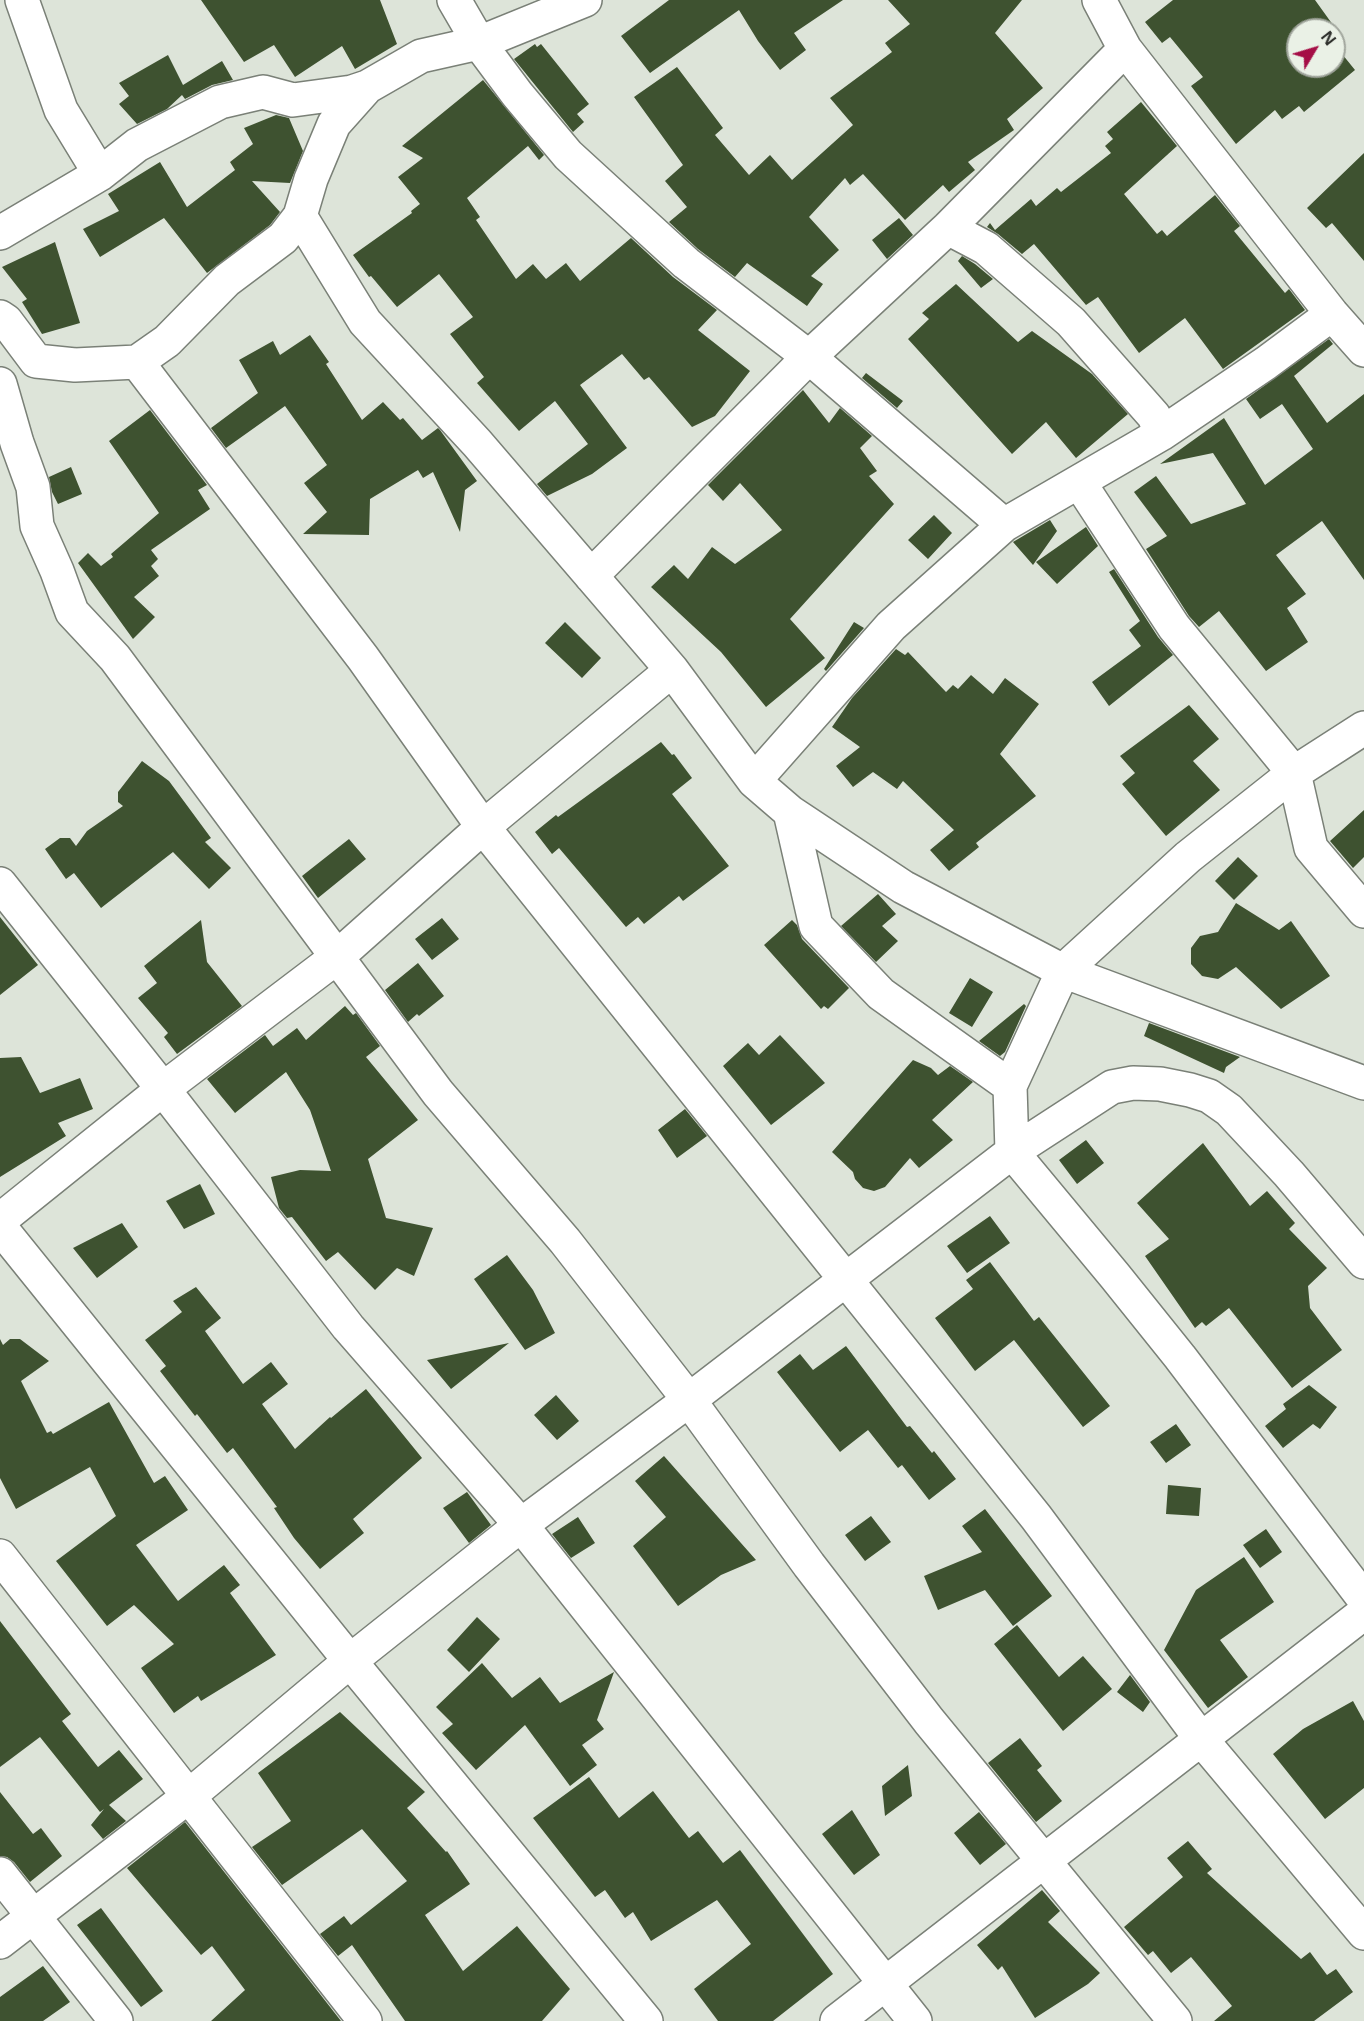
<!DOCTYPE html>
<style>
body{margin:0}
#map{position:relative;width:1364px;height:2021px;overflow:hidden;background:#dde4d9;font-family:"Noto Sans",sans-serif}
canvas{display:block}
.north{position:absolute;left:1286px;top:18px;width:60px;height:60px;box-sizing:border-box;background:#eaf1e6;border:2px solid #a0a59c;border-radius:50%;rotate:52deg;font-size:16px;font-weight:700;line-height:24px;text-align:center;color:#30322e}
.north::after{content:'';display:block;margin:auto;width:21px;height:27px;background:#a50e46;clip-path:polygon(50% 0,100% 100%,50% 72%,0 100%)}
</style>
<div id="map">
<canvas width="1364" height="2021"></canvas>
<div class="north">N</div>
</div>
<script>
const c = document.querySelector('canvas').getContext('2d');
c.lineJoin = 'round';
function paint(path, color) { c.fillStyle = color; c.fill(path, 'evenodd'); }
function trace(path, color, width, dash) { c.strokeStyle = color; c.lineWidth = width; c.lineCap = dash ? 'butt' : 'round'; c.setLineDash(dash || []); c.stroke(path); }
const building = new Path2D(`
 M201,0H380L397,44L355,69L342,46L295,77L274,45L244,62Z
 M669,0H843L794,33L806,50L780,70L758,41L739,10L650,73L621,36Z
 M888,0H1022L995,33L1043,88L1007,119L1014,130L968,162L975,170L949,192L943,185L905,220L863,174L850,185L845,178L809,217L839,250L811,276L823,284L807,306L747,263L735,277L698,249L669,222L687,207L665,181L683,165L634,97L677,67L723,128L715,135L749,175L770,155L792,180L853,125L830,98L892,52L885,43L910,24Z
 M1173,0H1315L1333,25L1327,30H1298V66H1334V44L1355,70L1304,112L1299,106L1282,119L1275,110L1236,144L1191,86L1203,77L1170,37L1162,43L1145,22Z
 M535,44L537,47L541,44L589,104L577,114L584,122L573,132L514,59Z
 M168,55L183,85L222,61L233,80L212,85L185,99L182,95L167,109L137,124L119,104L129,96L119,83Z
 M483,80L544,155L539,160L528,146L467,198L480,217L476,220L516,279L533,264L546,279L566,263L580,281L631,238L673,277L717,310L698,330L750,371L715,416L692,427L649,377L644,380L622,354L580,385L627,448L592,474L547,496L537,484L588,444L555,401L519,431L477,383L484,377L450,334L473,317L439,274L397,307L371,276L369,277L353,255L412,213L411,211L420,204L398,177L423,158L402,146Z
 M1141,102L1177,146L1124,194L1157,234L1162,230L1167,236L1215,195L1240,226L1234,231L1285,293L1289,289L1305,310L1223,369L1185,318L1139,353L1098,297L1086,305L1034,244L1022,254L998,234L987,227L990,223L995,230L1031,199L1036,206L1057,188L1061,192L1111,153L1105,146L1113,139L1107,132Z
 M276,115L289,118L303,151L290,183L252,181L280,212L270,225L207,273L164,218L100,257L83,229L119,211L108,194L160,162L187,207L235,170L230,162L253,144L244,128Z
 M1364,153V261L1332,223L1326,228L1307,208Z
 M899,218L913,235L887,259L872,240Z
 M55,242L80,323L42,334L22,302L27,299L2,267Z
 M962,256L975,264L993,279L981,288L958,261Z
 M956,284L1018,342L1032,331L1092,374L1128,414L1076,458L1046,422L1012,454L908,339L929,319L922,313Z
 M310,335L329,362L326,364L362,420L383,402L400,420L403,418L422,440L438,428L440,430L477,481L465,490L460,532L433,472L423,478L418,470L370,499L369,535L303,534L327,512L304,483L327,465L285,406L226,448L211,428L258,393L239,360L273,341L280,355Z
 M1329,339L1333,344L1294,376L1327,423L1364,394V580L1322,521L1276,555L1306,594L1287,608L1308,642L1266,671L1219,611L1199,627L1189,616L1146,549L1167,536L1134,492L1156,476L1191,524L1246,504L1213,453L1160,464L1224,418L1265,485L1313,449L1282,404L1260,419L1246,399Z
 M866,373L903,401L897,408L862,378Z
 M803,390L829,423L840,408L872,436L860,448L877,471L869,476L894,504L790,619L825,658L766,707L721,652L651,587L674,565L688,579L712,547L735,564L782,530L740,483L723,501L708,485Z
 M150,410L207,485L198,490L210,509L151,550L158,559L151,566L159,576L134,597L155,617L133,639L78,563L88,553L101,566L113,557L111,554L159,513L109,441Z
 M71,467L82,494L58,504L52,492L49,477Z
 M934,515L952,533L928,559L908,540Z
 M1050,520L1057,531L1033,565L1013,542Z
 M1086,527L1098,546L1057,584L1036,562Z
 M1114,569L1158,637L1173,655L1109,706L1092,682L1141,646L1129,630L1140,621L1109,572Z
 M565,622L601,658L582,678L545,643Z
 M854,622L864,628L826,671L824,669Z
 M896,649L905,655L908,652L946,692L953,685L958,689L971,675L993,694L1005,678L1039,704L1000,754L1036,796L976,843L979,847L949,871L930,850L954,830L903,781L897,789L873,772L853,787L836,766L860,747L832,727L852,698Z
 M1189,705L1219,739L1193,761L1220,790L1166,836L1122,784L1135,773L1120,756Z
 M661,742L672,755L674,754L692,778L672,794L729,866L683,901L679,896L644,924L638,917L626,927L559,848L552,854L535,832L556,815L558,817Z
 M142,761L169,781L211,838L205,842L231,868L209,889L173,852L101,908L74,873L66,879L45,849L60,838H70L76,846L87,831L123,806L118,802V792Z
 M1364,810V857L1353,868L1330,841Z
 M349,839L366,859L318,898L302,876Z
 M1238,857L1258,876L1234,900L1215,881Z
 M878,894L896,914L882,926L898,941L876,962L841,926Z
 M1236,903L1279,930L1291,921L1330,976L1281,1009L1236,967L1218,979L1202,976L1191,964V948L1200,936L1218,932Z
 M0,917L38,965L0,995Z
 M442,918L459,939L432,960L415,939Z
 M201,920L207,962L242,1006L177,1054L164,1037L168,1033L138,998L157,983L144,966Z
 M792,920L797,925L802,939L849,988L828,1009L824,1006L821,1009L764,945Z
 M418,963L444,996L419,1016L417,1014L408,1022L385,990Z
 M970,978L993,992L972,1027L949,1013Z
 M1024,1004L1026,1006L1005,1052L1000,1056L979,1041Z
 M345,1006L353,1015L356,1013L380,1046L366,1057L418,1120L368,1159L386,1218L433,1228L414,1276L397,1268L375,1290L338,1252L326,1261L292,1217L287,1218L279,1208L271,1177L300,1170L331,1171L310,1110L286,1072L235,1113L207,1079L265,1035L273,1046L297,1028L306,1040Z
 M1149,1023L1240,1057L1226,1067L1224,1073L1144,1036Z
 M780,1035L825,1083L771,1125L723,1066L748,1043L759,1055Z
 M21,1057L40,1093L80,1078L93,1109L58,1123L66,1136L0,1177V1058Z
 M913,1060L931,1068L938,1075L950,1066L973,1082L932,1120L953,1140L919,1168L910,1158L885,1187L874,1191L863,1188L855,1179L853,1172L832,1152Z
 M685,1109L707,1136L677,1158L658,1130Z
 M1086,1140L1104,1163L1077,1184L1059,1160Z
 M1203,1143L1250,1206L1267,1191L1295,1223L1289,1229L1327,1268L1308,1286L1310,1308L1342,1350L1292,1388L1229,1308L1206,1326L1202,1322L1195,1328L1145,1256L1169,1239L1137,1203Z
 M200,1184L215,1214L184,1229L166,1201Z
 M990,1216L1010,1243L967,1273L947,1246Z
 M122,1223L138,1247L97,1278L73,1248Z
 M507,1255L533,1290L555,1333L525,1350L474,1279Z
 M990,1262L1034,1321L1039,1317L1110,1406L1083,1427L1014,1340L975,1371L935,1318L973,1289L966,1280Z
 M196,1287L221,1318L205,1331L243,1384L271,1362L288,1384L262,1404L295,1449L330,1417L331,1418L366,1389L422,1458L353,1519L364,1533L320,1569L294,1538L274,1508L277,1507L233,1448L227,1453L197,1414L195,1416L160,1371L166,1366L145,1340L182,1312L173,1301Z
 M0,1339L3,1345L10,1339H20L49,1361L21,1381L47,1433L51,1431L53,1434L109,1402L154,1483L165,1476L188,1510L136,1545L178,1601L224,1565L240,1585L230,1593L276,1655L201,1701L198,1696L174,1713L141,1668L174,1644L134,1605L107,1626L56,1561L116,1516L90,1467L16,1509L0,1478Z
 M509,1343L451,1389L427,1360Z
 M846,1346L907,1427L910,1426L932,1453L934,1451L956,1479L929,1500L902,1465L898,1468L868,1430L840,1452L777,1372L800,1354L813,1370Z
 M1309,1385L1337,1407L1320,1429L1313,1424L1283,1448L1265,1426L1286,1409L1283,1404Z
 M556,1395L579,1421L557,1440L534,1415Z
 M1176,1424L1191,1445L1166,1463L1150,1442Z
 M664,1456L756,1560L721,1575L678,1606L633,1546L666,1517L635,1481Z
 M1168,1485L1201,1488L1199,1516L1166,1514Z
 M467,1492L491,1525L469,1543L443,1508Z
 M985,1509L1052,1596L1013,1626L985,1590L938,1610L924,1576L982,1552L962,1526Z
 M871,1516L891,1542L865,1561L845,1535Z
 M578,1517L595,1543L571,1558L552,1534Z
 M1266,1529L1282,1552L1260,1568L1243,1545Z
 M1244,1557L1274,1602L1220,1640L1248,1677L1208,1708L1164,1650L1196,1590Z
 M477,1617L500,1639L469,1672L447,1650Z
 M0,1621L71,1714L62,1721L98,1767L119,1750L143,1779L109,1805L126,1821L103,1839L91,1825L104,1809L100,1812L40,1737L0,1767Z
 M1017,1625L1059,1677L1083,1656L1112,1689L1063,1731L994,1644Z
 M482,1663L512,1698L540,1677L560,1703L614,1672L597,1720L604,1729L582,1745L597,1765L570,1786L525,1725L476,1770L442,1733L453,1724L436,1707Z
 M1130,1675L1150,1702L1143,1712L1117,1692Z
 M1353,1701L1364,1721V1788L1325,1819L1273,1754L1303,1729Z
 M340,1712L425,1792L407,1808L446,1852L447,1851L470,1884L425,1915L463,1971L517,1926L570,1989L542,2021H405L352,1945L338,1956L320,1934L344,1916L351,1925L407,1881L362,1829L282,1885L252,1847L291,1821L258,1773Z
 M1020,1738L1042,1766L1037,1770L1062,1801L1036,1822L988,1763Z
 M908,1765L912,1796L885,1816L882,1786Z
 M589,1777L619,1818L653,1791L689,1838L698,1831L723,1863L740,1850L833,1974L773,2021H718L694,1989L751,1944L717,1900L651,1941L633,1912L625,1918L605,1890L595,1897L533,1818Z
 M0,1792L33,1834L41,1828L62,1856L30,1882L14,1862L7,1857L0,1856Z
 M852,1810L880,1855L854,1875L822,1834Z
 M979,1812L1006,1844L980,1865L954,1833Z
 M185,1822L309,1980L341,2021H211L245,1990L212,1946L201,1955L127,1868Z
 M1188,1841L1212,1869L1207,1873L1301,1959L1310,1952L1327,1975L1336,1969L1353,1992L1314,2021H1214L1232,2006L1191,1957L1171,1973L1153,1951L1148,1955L1124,1927L1183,1877L1167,1858Z
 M1042,1890L1060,1911L1048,1922L1100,1973L1088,1984L1035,2018L1002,1966L998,1970L977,1945Z
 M101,1908L163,1991L141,2007L77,1925Z
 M43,1966L70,2002L43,2021H0V1997Z`);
const minor = new Path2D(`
 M22,0L61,110L100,174
 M454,0L479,43L517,94L568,155L686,263L809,357L1004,525
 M1099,0L1125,49L1332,314L1364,350
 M300,216L365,322L477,443L672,670L754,781L790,812L903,887L1063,971L1364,1083
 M948,228L986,248L1071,322L1154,416L1161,434
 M0,233L100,174L137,145L220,102L263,92L293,100L352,92L367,87
 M0,317L6,321L36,361L75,365L137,362L167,341L227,280L283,238L300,216L311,179L334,124L367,87L421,56L479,43L585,0
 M137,362L363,658L483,827L1036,1517L1201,1739L1364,1933
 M0,384L17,443L33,487L37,526L57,571L72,612L115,658L438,1093L565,1241L689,1400L809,1565L929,1721L1175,2021
 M1079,482L1174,627L1294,773L1311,848L1364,911
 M591,576L809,357L948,228L1125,49
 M754,781L891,626L1004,525L1161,434L1266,363L1332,314
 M790,812L816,926L881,994L1010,1086L1012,1152L1115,1276L1180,1357L1364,1599
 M0,884L163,1089L348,1327L521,1525L915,2021
 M1010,1086L1063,971L1188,857L1294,773L1364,728
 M0,1220L163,1089L337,957L483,827L672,670
 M0,1227L350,1661L646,2021
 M0,1556L365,2021
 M0,1874L116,2021
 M0,1942L189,1796L350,1661L521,1525L689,1400L1012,1152L1112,1087L1133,1083L1160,1084L1190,1090L1209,1096L1229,1110L1289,1174L1364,1262
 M837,2021L1364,1613`);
paint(building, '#3e5230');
trace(minor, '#7a8077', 36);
trace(minor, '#fff', 33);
</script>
